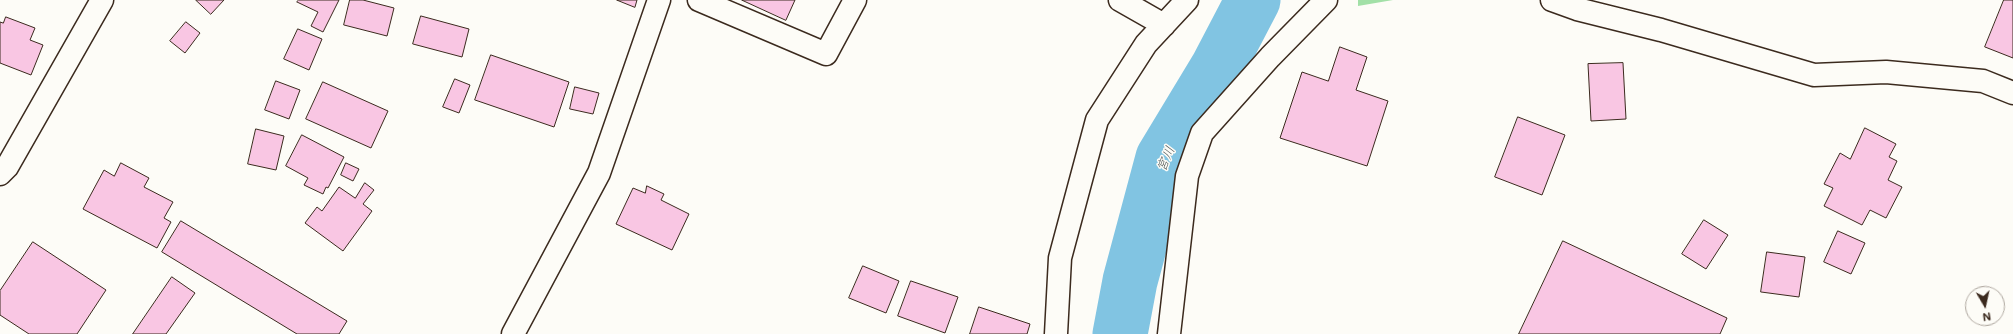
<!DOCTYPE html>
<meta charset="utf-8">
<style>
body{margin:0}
#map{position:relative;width:2013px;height:334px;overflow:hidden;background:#fdfcf7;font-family:Mali,sans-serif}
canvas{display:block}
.north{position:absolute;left:1965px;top:286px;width:40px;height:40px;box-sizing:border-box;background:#fdfcf7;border:1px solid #afa8a0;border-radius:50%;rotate:171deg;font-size:11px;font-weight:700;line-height:16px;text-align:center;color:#3b2a1e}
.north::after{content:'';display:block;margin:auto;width:14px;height:18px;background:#3b2a1e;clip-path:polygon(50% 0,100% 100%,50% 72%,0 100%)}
</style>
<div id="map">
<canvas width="2013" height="334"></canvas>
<div class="north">N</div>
</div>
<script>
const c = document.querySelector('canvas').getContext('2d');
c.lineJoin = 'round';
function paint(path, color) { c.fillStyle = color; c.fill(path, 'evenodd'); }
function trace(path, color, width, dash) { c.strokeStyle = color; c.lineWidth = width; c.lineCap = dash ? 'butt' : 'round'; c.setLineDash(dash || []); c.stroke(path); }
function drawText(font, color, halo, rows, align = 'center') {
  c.font = font + ' Mali,"Klee One",sans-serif'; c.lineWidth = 3; c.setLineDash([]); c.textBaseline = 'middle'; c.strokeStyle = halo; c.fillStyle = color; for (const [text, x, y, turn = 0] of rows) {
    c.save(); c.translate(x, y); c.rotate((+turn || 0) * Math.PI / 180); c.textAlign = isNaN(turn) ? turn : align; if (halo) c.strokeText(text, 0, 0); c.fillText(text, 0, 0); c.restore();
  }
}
const green = new Path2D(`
 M1358,0H1393L1358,6Z`);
const river = new Path2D(`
 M1120,334L1130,281L1163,158L1218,67L1253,0`);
const building = new Path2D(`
 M196,0H224L211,14Z
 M299,0H339L323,32L311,26L318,12L297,2Z
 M350,0H363L394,8L387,36L344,25Z
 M617,0H637L635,7Z
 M742,0H795L786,20Z
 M2004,0H2013V58L1985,47Z
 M421,16L469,29L462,57L413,44Z
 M6,17L35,28L30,40L43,45L31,75L0,63V22L3,23Z
 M186,22L200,33L185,53L170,41Z
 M298,29L322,39L309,70L284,59Z
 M1340,47L1367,57L1356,90L1388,101L1367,166L1280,138L1302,72L1328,81Z
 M491,55L569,82L554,127L475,100Z
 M1623,63L1626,119L1591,121L1588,64Z
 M455,79L470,85L459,113L443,107Z
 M276,81L300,90L289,119L265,110Z
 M323,82L388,111L371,148L306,119Z
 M575,87L599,93L593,114L570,109Z
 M1518,117L1565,135L1542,195L1495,177Z
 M1865,128L1896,144L1889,157L1897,161L1888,180L1902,187L1886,218L1870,210L1862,225L1824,206L1833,188L1824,184L1840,153L1850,159Z
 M256,129L284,136L276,170L248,164Z
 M302,135L344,157L328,188L326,187L323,194L304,185L308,178L286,166Z
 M121,163L149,178L144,187L173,202L164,218L171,222L157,248L83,209L104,170L114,176Z
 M346,163L359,169L353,181L341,175Z
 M365,183L374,190L363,204L372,211L343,251L305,223L317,207L322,211L339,187L355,198Z
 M647,186L664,194L661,200L689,214L672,250L616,224L633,188L645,193Z
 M1704,220L1728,235L1706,269L1682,254Z
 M181,221L347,321L339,334H297L162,252Z
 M1838,231L1865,243L1851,274L1824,262Z
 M1563,241L1727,318L1720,334H1519Z
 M33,242L106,290L77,334H29L0,315V291Z
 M1767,252L1805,257L1799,297L1761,292Z
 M863,266L899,281L886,313L849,298Z
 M172,277L195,293L166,334H133Z
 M911,281L958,297L945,333L898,316Z
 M979,307L1030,324L1027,334H970Z`);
const minor = new Path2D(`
 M699,0L826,54L855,0
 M1120,0L1164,25
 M1552,0L1577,9L1661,30L1814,75L1886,72L1983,81L2013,93
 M513,334L599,173L659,0
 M1056,334L1060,258L1097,120L1146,44L1187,0
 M1169,334L1187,176L1202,133L1270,57L1326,0`);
const tertiary = new Path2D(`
 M0,174L7,167L102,0`);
const waterNames = [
 ["宮川",1166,159,-67]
];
paint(green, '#a2e0a7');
trace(river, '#81c4e2', 55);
paint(building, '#f9c6e3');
trace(building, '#3b2a1e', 1);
trace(minor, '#3b2a1e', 25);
trace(tertiary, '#3b2a1e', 25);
trace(minor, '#fdfcf7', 22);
trace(tertiary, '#fdfcf7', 22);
drawText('italic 13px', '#505859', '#fdfcf7', waterNames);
</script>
